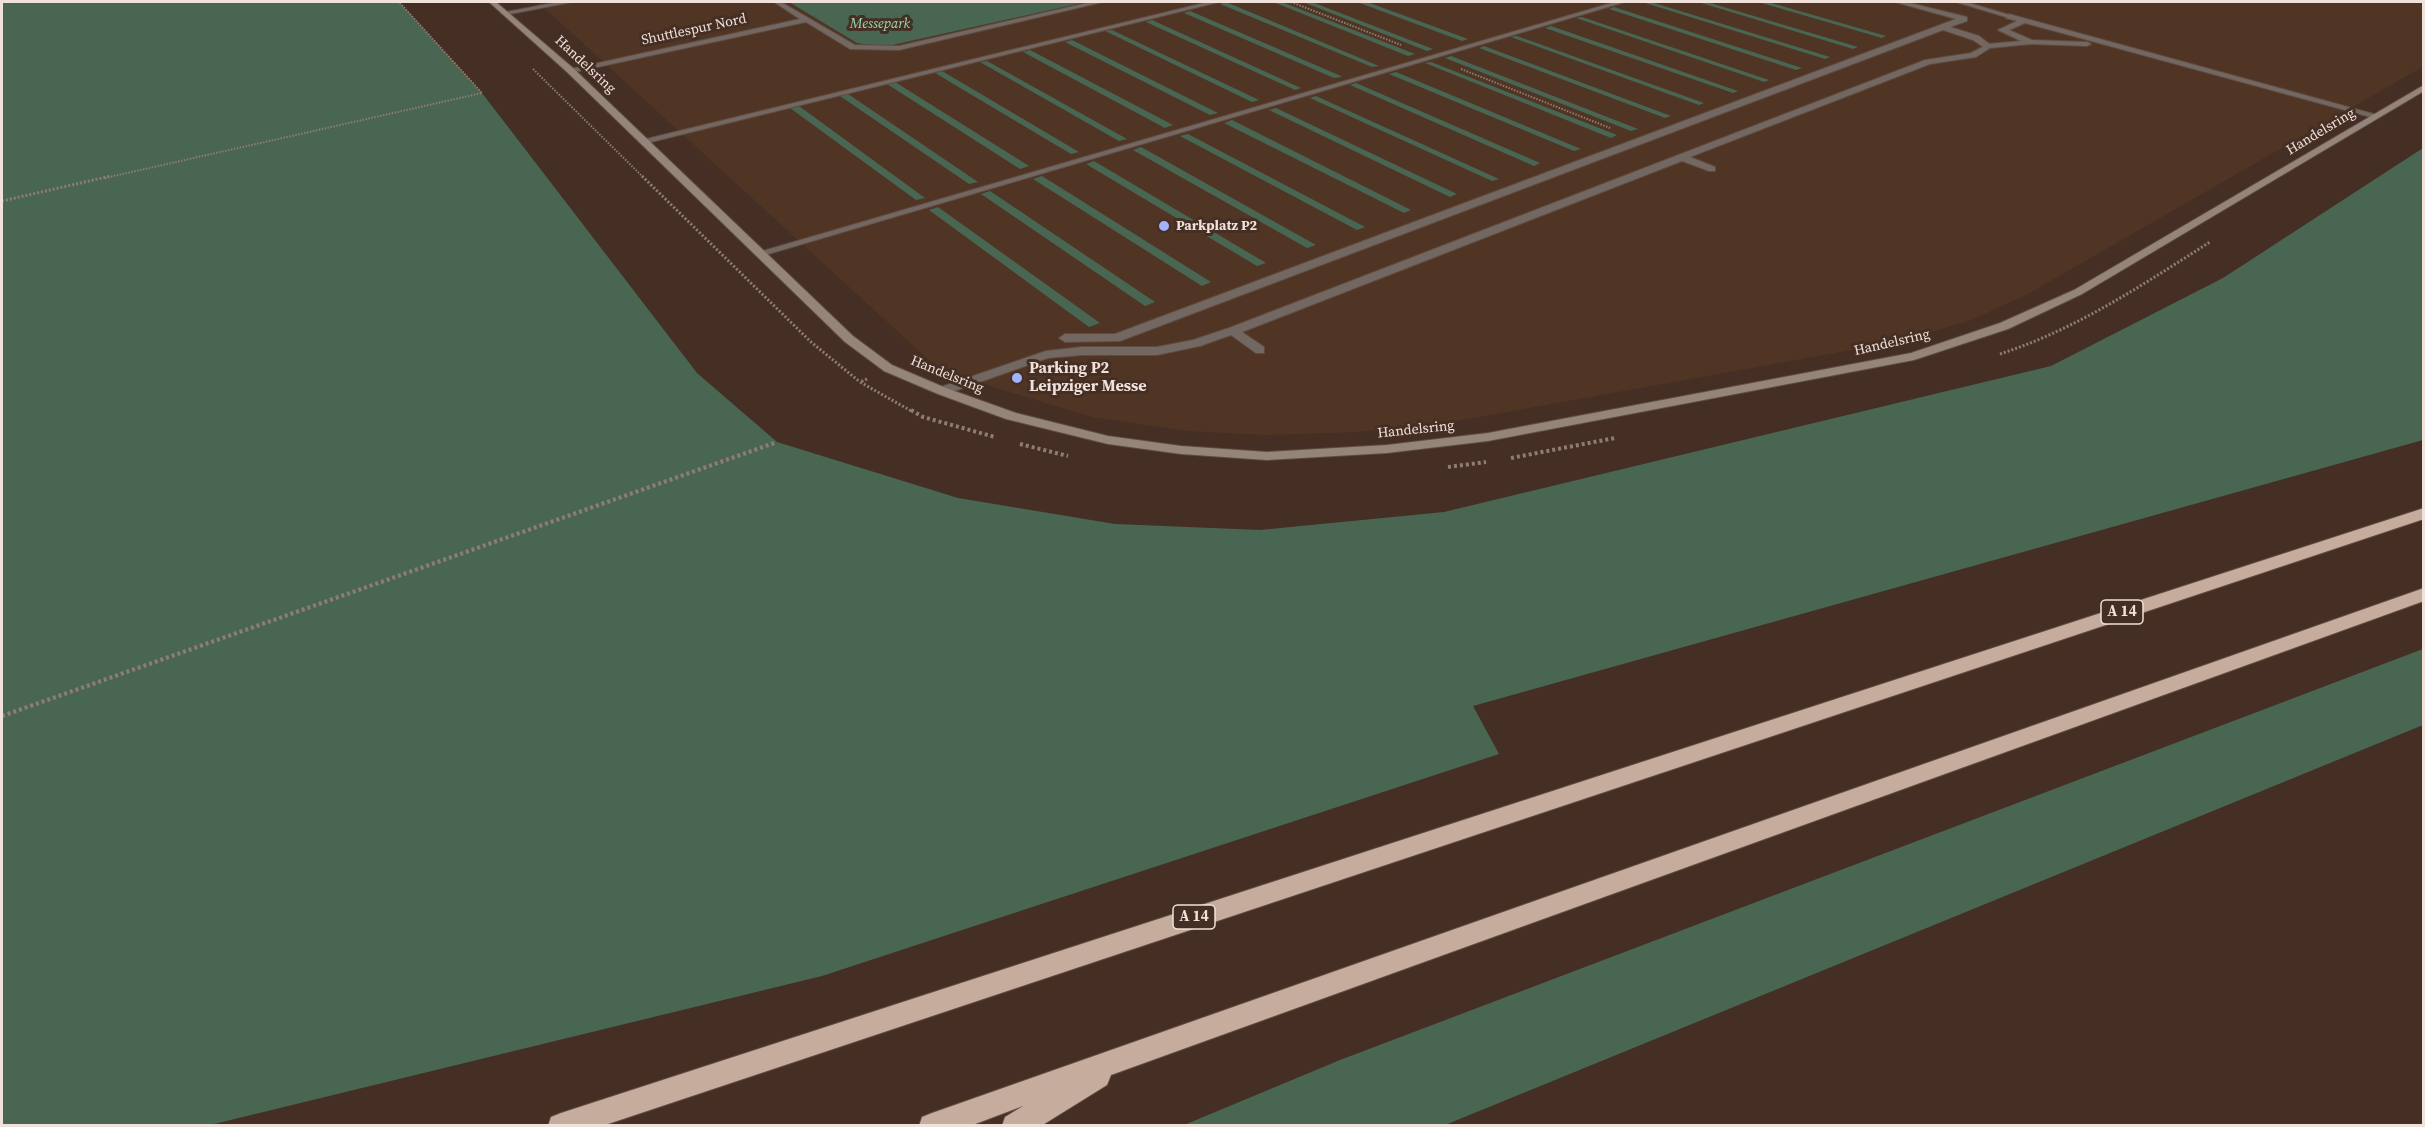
<!DOCTYPE html>
<style>
body{margin:0}
#map{position:relative;width:2425px;height:1127px;overflow:hidden;background:#452f24;font-family:"Source Serif 4",serif}
canvas{display:block}
.frame{position:absolute;inset:0;border:3px solid #f0e1da;pointer-events:none}
</style>
<div id="map">
<canvas width="2425" height="1127"></canvas>
<div class="frame"></div>
</div>
<script>
const c = document.querySelector('canvas').getContext('2d');
c.lineJoin = 'round';
function paint(path, color) { c.fillStyle = color; c.fill(path, 'evenodd'); }
function trace(path, color, width, dash) { c.strokeStyle = color; c.lineWidth = width; c.lineCap = dash ? 'butt' : 'round'; c.setLineDash(dash || []); c.stroke(path); }
function drawText(font, color, halo, rows, align = 'center') {
  c.font = font + ' "Source Serif 4",serif'; c.lineWidth = 6; c.setLineDash([]); c.textBaseline = 'middle'; c.strokeStyle = halo; c.fillStyle = color; for (const [text, x, y, turn = 0] of rows) {
    c.save(); c.translate(x, y); c.rotate((+turn || 0) * Math.PI / 180); c.textAlign = isNaN(turn) ? turn : align; if (halo) c.strokeText(text, 0, 0); c.fillText(text, 0, 0); c.restore();
  }
}
const built = new Path2D(`
 M538,2H2423L2424,66L2028,294L1971,320L1901,341L1446,423L1357,432L1266,435L1188,431L1092,417L941,371Z`);
const green = new Path2D(`
 M2,2H399L482,93L697,373L777,442L958,498L1115,524L1260,530L1444,512L2051,366L2223,278L2423,148V440L1473,706L1499,754L822,976L210,1125H2Z
 M789,2H1086L883,47L857,43Z
 M1226,2L1379,66L1372,67L1220,4Z
 M1273,2H1282L1415,54L1408,56Z
 M1303,2H1312L1433,49L1427,51Z
 M1357,2H1367L1468,39L1462,41Z
 M1642,2H1651L1830,57L1825,59Z
 M1698,2H1707L1858,47L1853,49Z
 M1758,2H1768L1886,36L1882,38Z
 M1614,7L1802,68L1796,70L1609,9Z
 M1190,11L1341,76V77L1334,78L1184,13Z
 M1582,17L1769,80L1764,82L1576,18Z
 M1152,20L1301,88L1295,90L1146,22Z
 M1551,26L1738,91L1733,93L1545,28Z
 M1112,30L1259,100L1252,102L1105,31Z
 M1517,36L1704,103L1699,105L1511,37Z
 M1072,40L1218,113L1210,115L1065,42Z
 M1484,46L1671,116L1665,118L1479,48Z
 M1030,50L1173,125L1165,128L1023,52Z
 M1451,56L1638,129L1631,131L1445,58Z
 M987,61L1127,139L1119,141L980,62Z
 M1431,62L1617,135L1611,138L1425,63Z
 M942,71L1079,152L1071,154L935,73Z
 M1396,72L1581,149L1574,151L1389,74Z
 M895,82L1029,166L1020,169L887,84Z
 M1356,83L1540,163L1534,166L1350,85Z
 M848,94L978,182L969,184L840,96Z
 M1316,96L1499,179L1492,181L1310,98Z
 M799,106L925,198L916,200L790,108Z
 M1276,108L1457,194L1450,197L1269,110Z
 M1232,120L1411,210L1404,213L1224,123Z
 M1188,134L1365,227L1357,230L1180,136Z
 M1141,147L1316,245L1307,248L1133,150Z
 M1094,161L1266,263L1257,266L1086,164Z
 M1042,176L1211,282L1202,286L1033,179Z
 M990,191L1155,302L1145,306L981,194Z
 M938,207L1100,323L1089,327L929,210Z
 M2423,649V725L1445,1125H1184L1340,1060Z`);
const pathFar2 = new Path2D(`
 M1291,2L1401,45
 M533,69L644,178
 M1461,69L1610,128
 M105,178L482,93L399,2`);
const pathFar1 = new Path2D(`
 M642,176L811,342L860,382
 M2,201L111,176
 M2000,354C2077,329 2142,285 2210,242
 M867,379L860,382L913,412`);
const path = new Path2D(`
 M911,410L923,417L995,437
 M1020,444L1068,456
 M1511,458L1615,438
 M1448,467L1486,462
 M2,716L777,442`);
const lane = new Path2D(`
 M558,2H572L505,15L501,13Z
 M774,2H781L855,45L899,46L1091,2H1103L899,50L850,49L806,22L570,73L566,70L800,19Z
 M1208,2H1219L643,144L638,141Z
 M1615,2H1625L765,255L756,253Z
 M1895,2H1906L1967,17V21L1950,27L1979,36L1992,46L1985,48L1973,40L1943,30L1120,341L1065,342L1059,338L1065,334H1115L1956,19Z
 M1956,2H1966L2013,16L2009,18Z`);
const street = new Path2D(`
 M2009,14L2381,116L2374,118L2025,23L2009,30L2032,40L2087,42L2091,44L2087,46L2031,44L1990,48L1976,57L1930,64L1690,157L1715,167V171H1709L1682,161L1242,332L1264,347V353H1256L1231,335L1200,346L1157,355H1082L1048,358L946,394L942,395L936,391L938,388L1046,351L1082,347H1157L1193,340L1229,328L1925,60L1971,53L1988,44L2021,41L1998,30L2017,21L2006,18Z`);
const secondary = new Path2D(`
 M489,2H496L573,68L853,336L892,365L946,388L1016,413L1108,436L1181,446L1267,452L1387,445L1488,433L1911,353L2000,323L2074,290L2424,85V91L2082,294L2008,329L1914,360L1488,441L1387,453L1267,460L1181,454L1108,444L1006,419L938,394L884,371L845,342L567,72Z`);
const highway = new Path2D(`
 M2424,508V519L602,1126H548L551,1117L561,1113Z
 M2424,588V601L1111,1075L1107,1085L1041,1126H1002L1005,1117L1023,1106L970,1126H919L922,1117L932,1113Z`);
const markers = [
 [1164,226,6,"#a3b2fd"],
 [1017,378,6,"#a3b2fd"]
];
const farParknames = [
 ["Messepark",880,24]
];
const farStreetnames = [
 ["Shuttlespur Nord",694,30,-12],
 ["Handelsring",585,65,43],
 ["Handelsring",2321,132,-31],
 ["Handelsring",1892,343,-13],
 ["Handelsring",947,375,22],
 ["Handelsring",1416,430,-6]
];
const farPoinames = [
 ["Parkplatz P2",1176,226]
];
const shields = [
 [2122,612,42],
 [1194,917,42]
];
const shieldNames = [
 ["A 14",2122,612],
 ["A 14",1194,917]
];
const poiNames = [
 ["Parking P2",1029,369],
 ["Leipziger Messe",1029,387]
];
paint(built, '#503525');
paint(green, '#496653');
trace(lane, '#604b41', 2);
trace(street, '#604b41', 2);
trace(secondary, '#604b41', 2);
trace(highway, '#604b41', 2);
trace(pathFar2, '#8f7c73', 2, [1.5, 1.5]);
trace(pathFar1, '#8f7c73', 3, [2, 2]);
trace(path, '#8f7c73', 4, [3, 3]);
paint(lane, '#726861');
paint(street, '#726861');
paint(secondary, '#948479');
paint(highway, '#c5ac9c');
for (const [x, y, r, color] of markers) { const dot = new Path2D(); dot.arc(x, y, r, 0, 2 * Math.PI); c.fillStyle = color; c.fill(dot); trace(dot, '#452f24', 2); }
drawText('italic 14px', '#98dab0', '#452f24', farParknames);
drawText('14px', '#f0e1da', '#452f24', farStreetnames);
drawText('bold 14px', '#f0e1da', '#452f24', farPoinames, 'left');
for (const [x, y, w] of shields) { const box = new Path2D(); box.roundRect(x - w / 2, y - 12, w, 24, 4.5); c.fillStyle = '#452f24'; c.fill(box); trace(box, '#f0e1da', 1.5); }
drawText('bold 15px', '#f0e1da', null, shieldNames);
drawText('bold 16px', '#f0e1da', '#452f24', poiNames, 'left');
</script>
